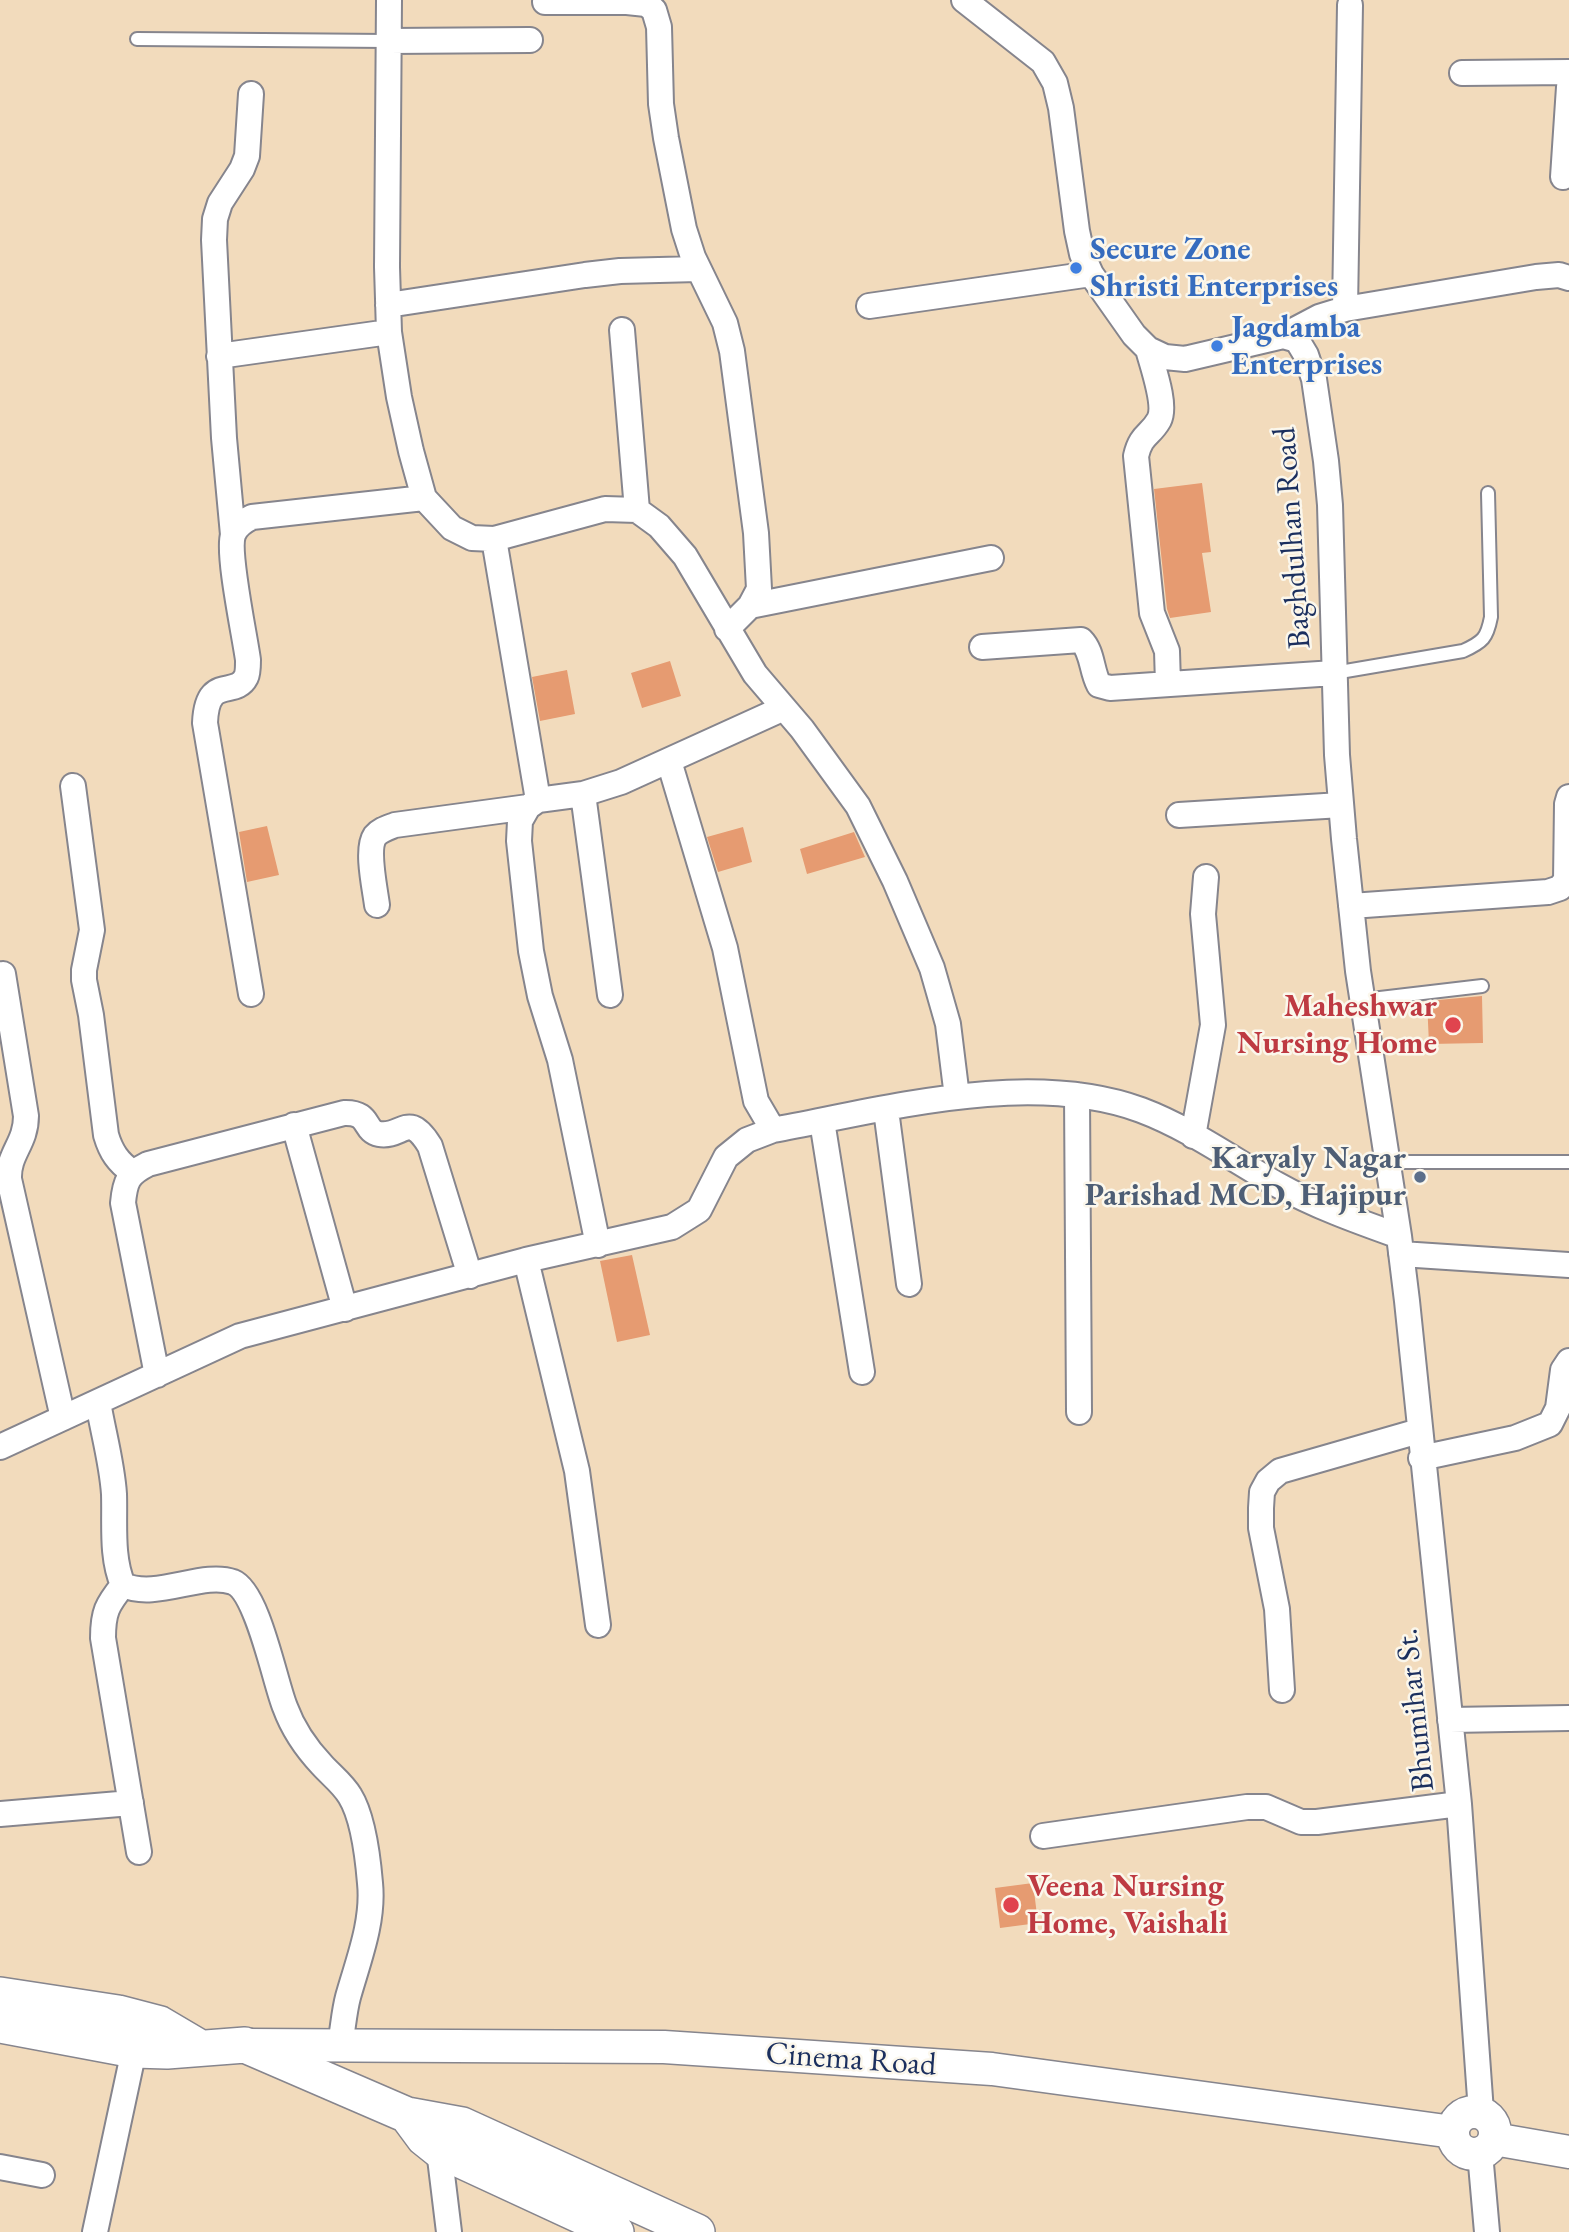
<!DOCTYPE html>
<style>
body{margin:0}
canvas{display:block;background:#f2dbbc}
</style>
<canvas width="1569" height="2232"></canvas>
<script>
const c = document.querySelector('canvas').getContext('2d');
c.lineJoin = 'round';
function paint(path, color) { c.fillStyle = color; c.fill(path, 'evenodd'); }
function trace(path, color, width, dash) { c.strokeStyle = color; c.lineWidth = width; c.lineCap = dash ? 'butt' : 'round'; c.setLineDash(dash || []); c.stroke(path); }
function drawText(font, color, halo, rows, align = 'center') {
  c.font = font + ' "EB Garamond",serif'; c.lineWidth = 5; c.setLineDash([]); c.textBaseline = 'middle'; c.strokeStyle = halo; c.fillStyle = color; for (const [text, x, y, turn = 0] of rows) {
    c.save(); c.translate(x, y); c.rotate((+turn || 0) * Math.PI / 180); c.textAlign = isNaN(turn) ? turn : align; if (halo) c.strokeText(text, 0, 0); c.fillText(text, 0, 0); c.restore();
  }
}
const building = new Path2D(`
 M1202,483L1211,552L1202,553L1211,612L1170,618L1167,609L1154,489Z
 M670,661L681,696L642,708L631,673Z
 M567,670L575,714L540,721L532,677Z
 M267,826L279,875L247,882L239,832Z
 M743,827L752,862L718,872L707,837Z
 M854,832L865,857L807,874L800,849Z
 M1482,996L1483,1043L1429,1044L1427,1001Z
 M632,1255L650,1335L617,1342L600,1261Z
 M1033,1883L1038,1923L1000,1928L995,1888Z`);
const service = new Path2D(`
 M137,39L389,41
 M1334,673L1463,651C1483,642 1487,638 1491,617L1488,493
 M1363,1000L1482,986
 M1387,1162H1569`);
const minor = new Path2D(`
 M389,0L387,267L389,332L399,397L411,451L424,498L452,528L472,538L494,539L605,509L637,510L659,526L685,556L755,674L802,729L858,806L895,881L932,968L948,1024L957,1097
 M964,0L1043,62L1055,83L1061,108L1077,231L1082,254L1091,274L1134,335L1148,349L1165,357L1185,359L1283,336L1297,340L1306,355L1314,379L1326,461L1330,505L1337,755L1344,839L1358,971L1399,1236L1407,1301L1459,1804L1481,2112
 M545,2H627L646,4L654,10L659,27L661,104L666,138L684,229L693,257L725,323L732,351L756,533L759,589L750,606L727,629
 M389,41L530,40
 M1462,73L1569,72
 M1563,177L1569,87
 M388,305L585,275L620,271L698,269
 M869,306L1091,274
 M1345,309L1350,5
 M622,330L637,510
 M1283,336L1319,317L1345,309L1536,277L1559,275L1569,278
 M1148,349C1152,365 1167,405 1159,420C1150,436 1141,434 1136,456L1152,613L1167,651L1168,684
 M219,356L389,332
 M233,535L224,438L214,240L215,219L220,203L242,169L247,156L251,94
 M494,539L538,800
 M750,606L991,558
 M982,647L1081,640C1093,652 1091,670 1099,685L1110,688L1334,673
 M669,761L725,948L756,1101L773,1130
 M73,786L92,930L84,970V980L91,1015L106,1135C111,1152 118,1162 132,1172
 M583,794L610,995
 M1179,815L1341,805
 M377,905C375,889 366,849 375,836C380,830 387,828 395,825L528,807
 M1351,906L1548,892L1560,888L1566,880L1567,804L1569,797
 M3,974L26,1116C26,1144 8,1153 9,1179L63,1418
 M251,994L205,723C207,673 235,699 246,677C248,673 248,665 248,660C245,637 227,553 233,535C236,526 244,521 252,517L424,498
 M1077,1095L1079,1412
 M886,1110L909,1284
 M822,1121L862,1372
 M294,1125L345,1309
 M1193,1136L1213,1025L1203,914L1206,877
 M598,1245L560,1060L540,996L531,951L519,841L520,821L528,807L538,800L583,794L621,782L784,708
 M1401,1254L1569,1265
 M526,1260L577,1471L598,1625
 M157,1375L123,1203C125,1181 128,1174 148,1164L344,1113C371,1112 363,1131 379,1134C403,1138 408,1110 430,1146L470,1276
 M98,1402C103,1432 112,1463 114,1494C115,1524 111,1557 123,1585C157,1600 202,1571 233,1582C258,1592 275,1683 285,1707C293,1729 306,1748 322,1765C331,1775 343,1784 350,1796C363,1817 368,1859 370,1883C374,1922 358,1961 348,1997C344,2012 343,2029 340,2044
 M0,1447L240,1336L526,1260L672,1227L699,1210L726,1157L747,1140L773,1130C887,1109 1029,1069 1141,1110C1189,1128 1232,1159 1276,1184C1315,1206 1357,1221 1399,1236
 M1421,1458L1515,1438L1550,1424L1558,1408L1563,1370L1569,1361
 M123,1585C107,1605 103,1612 103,1638L139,1852
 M1282,1690L1277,1609L1261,1528V1508L1262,1492L1268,1481L1280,1471L1419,1431
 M1450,1720L1569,1718
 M0,1814L131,1803
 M1043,1836L1247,1807H1266L1301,1822H1317L1459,1804
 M439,2150L449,2232
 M1480,2153L1487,2232
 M0,2167L42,2175
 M95,2232L134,2050`);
const tertiary = new Path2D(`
 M246,2045L664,2047L992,2069L1453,2132
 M1453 2133a21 21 0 1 1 42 0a21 21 0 1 1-42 0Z
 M1494,2139L1569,2152`);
const secondary = new Path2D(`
 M0,1995L118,2013L160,2024L199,2047
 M0,2025L134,2050L167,2051L245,2045L407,2115L462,2125L697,2232
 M407,2115L424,2138L439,2150L616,2232`);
const markers = [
 [1076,268,7,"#3f7fe0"],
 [1217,346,7,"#3f7fe0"],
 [1453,1025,9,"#e0444e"],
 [1420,1177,7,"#5c6f8a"],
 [1011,1905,9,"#e0444e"]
];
const shopNames = [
 ["Secure Zone",1090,250],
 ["Shristi Enterprises",1090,287],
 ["Jagdamba",1231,328],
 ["Enterprises",1231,365]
];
const streetNames = [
 ["Baghdulhan Road",1293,538,-94],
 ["Bhumihar St.",1416,1710,-96],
 ["Cinema Road",851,2060,4]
];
const healthNames = [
 ["Maheshwar",1437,1007],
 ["Nursing Home",1437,1044],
 ["Veena Nursing",1027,1887,"left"],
 ["Home, Vaishali",1027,1924,"left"]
];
const serviceNames = [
 ["Karyaly Nagar",1406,1159],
 ["Parishad MCD, Hajipur",1406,1196]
];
paint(building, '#e69b71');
trace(service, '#86858d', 16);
trace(minor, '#86858d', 28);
trace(tertiary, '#86858d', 35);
trace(secondary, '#86858d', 38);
trace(service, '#fff', 12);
trace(minor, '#fff', 24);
trace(tertiary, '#fff', 32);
trace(secondary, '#fff', 35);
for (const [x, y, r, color] of markers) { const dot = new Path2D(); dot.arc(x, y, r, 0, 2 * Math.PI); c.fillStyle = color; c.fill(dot); trace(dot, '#fbf7ec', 2.5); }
drawText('bold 32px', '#366cbe', '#fbf7ec', shopNames, 'left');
drawText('32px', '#1b2f5e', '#fbf7ec', streetNames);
drawText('bold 32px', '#be3a42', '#fbf7ec', healthNames, 'right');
drawText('bold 32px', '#4e5e75', '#fbf7ec', serviceNames, 'right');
</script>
